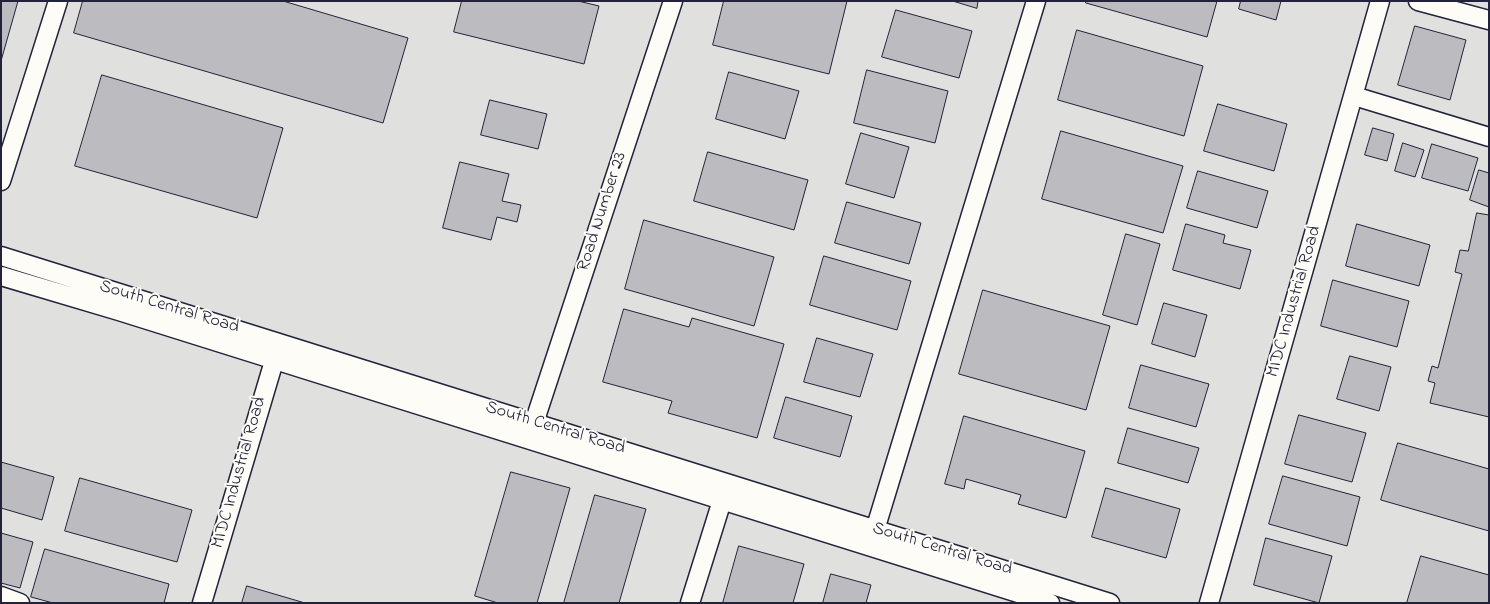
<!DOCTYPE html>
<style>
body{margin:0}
#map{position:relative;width:1490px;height:604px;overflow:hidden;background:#f0efec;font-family:"Indie Flower",sans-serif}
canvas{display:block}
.frame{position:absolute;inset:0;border:2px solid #22223b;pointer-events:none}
</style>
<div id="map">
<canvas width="1490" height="604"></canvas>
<div class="frame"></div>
</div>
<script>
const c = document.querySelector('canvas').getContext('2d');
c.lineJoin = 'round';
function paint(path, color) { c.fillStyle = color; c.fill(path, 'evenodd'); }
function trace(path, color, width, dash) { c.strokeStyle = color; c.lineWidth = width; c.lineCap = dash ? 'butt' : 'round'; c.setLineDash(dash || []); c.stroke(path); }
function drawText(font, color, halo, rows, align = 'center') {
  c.font = font + ' "Indie Flower",sans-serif'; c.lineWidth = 4; c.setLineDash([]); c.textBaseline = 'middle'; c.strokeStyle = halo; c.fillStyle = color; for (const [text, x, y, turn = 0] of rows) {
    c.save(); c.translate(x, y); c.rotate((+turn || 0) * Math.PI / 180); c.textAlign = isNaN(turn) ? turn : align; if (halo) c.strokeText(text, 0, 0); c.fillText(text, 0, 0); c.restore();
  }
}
const built = new Path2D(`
 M1,1H1489V603H1Z`);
const building = new Path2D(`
 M1,1H18L1,61Z
 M83,1H283L408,38L383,123L74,33Z
 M462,1H578L599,6L584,64L454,32Z
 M724,1H847L829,74L713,45Z
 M953,1H978L977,8Z
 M1086,1H1217L1207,37L1086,3Z
 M1241,1H1281L1276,20L1239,9Z
 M896,10L972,31L959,78L882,57Z
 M1415,26L1466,40L1450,100L1398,85Z
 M1077,30L1203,66L1184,136L1058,100Z
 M867,70L948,91L935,143L854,123Z
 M729,72L799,91L785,139L716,119Z
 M102,75L283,128L257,218L75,166Z
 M490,100L547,114L538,149L481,135Z
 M1218,104L1287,124L1274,171L1204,151Z
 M1373,128L1394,134L1387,161L1365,155Z
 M1061,131L1183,166L1163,233L1042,199Z
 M861,133L909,147L894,198L846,184Z
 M1403,143L1424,150L1415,177L1395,171Z
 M1432,144L1478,158L1468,191L1422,178Z
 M708,152L808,180L794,230L694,201Z
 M460,162L509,174L502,201L521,205L517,222L497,217L491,240L443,228Z
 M1479,170L1489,173V207L1470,200Z
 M1198,171L1268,191L1257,228L1187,208Z
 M847,202L921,223L909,264L835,243Z
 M1477,213L1489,215V417L1430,403L1435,383L1428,381L1432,366L1438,368L1462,274L1455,272L1460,250L1468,251Z
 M644,220L774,257L754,326L625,289Z
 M1186,224L1225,235L1223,243L1251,250L1240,289L1173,270Z
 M1357,224L1430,245L1419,286L1346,266Z
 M1126,234L1160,244L1137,325L1103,315Z
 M824,256L911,281L897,330L810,305Z
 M1333,280L1409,301L1397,347L1321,326Z
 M983,290L1110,326L1086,410L959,374Z
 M1164,303L1207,315L1195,357L1152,344Z
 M624,309L689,327L692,318L784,344L757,438L668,413L672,401L603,382Z
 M817,338L873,354L860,397L804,382Z
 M1350,356L1391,367L1379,411L1337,399Z
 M1141,365L1209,384L1196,427L1129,408Z
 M786,397L852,416L840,457L774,438Z
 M1299,415L1366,433L1352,482L1285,464Z
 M964,416L1085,451L1066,518L1018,504L1021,495L966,479L964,489L945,484Z
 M1128,428L1199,448L1188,483L1118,463Z
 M1398,443L1489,469V531L1381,500Z
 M1,462L54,477L42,520L1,508Z
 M511,472L570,488L537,603H498L475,596Z
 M1283,476L1360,497L1347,546L1269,524Z
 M80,478L192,510L177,562L65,531Z
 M1106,488L1180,509L1166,558L1092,537Z
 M595,495L646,509L619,603H564Z
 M1,533L33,542L20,588L1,583Z
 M1266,538L1332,556L1319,603L1254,585Z
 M739,546L804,564L793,603H723Z
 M45,549L169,584L164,603H53L31,597Z
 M1421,556L1489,575V603H1407Z
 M831,574L871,585L866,603H823Z
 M247,586L305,603H242Z`);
const minor = new Path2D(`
 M1418,1L1489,20
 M1354,96L1489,137
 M1,181L58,1
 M1,256L1110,603
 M1,276L119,311L1050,603
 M534,423L673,1
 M875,530L1036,1
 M1,596L20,603
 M202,603L277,351
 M690,603L725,491
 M1209,603L1380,1`);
const streetNames = [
 ["Road Number 23",603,212,-72],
 ["MIDC Industrial Road",1295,302,-74],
 ["South Central Road",169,308,17],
 ["South Central Road",555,429,17],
 ["MIDC Industrial Road",240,473,-74],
 ["South Central Road",942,550,17]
];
paint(built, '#e0e0df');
paint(building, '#bcbcc0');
trace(building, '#22223b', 1);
trace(minor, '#22223b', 21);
trace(minor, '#fdfcf7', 18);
drawText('18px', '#22223b', '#fdfcf7', streetNames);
</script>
